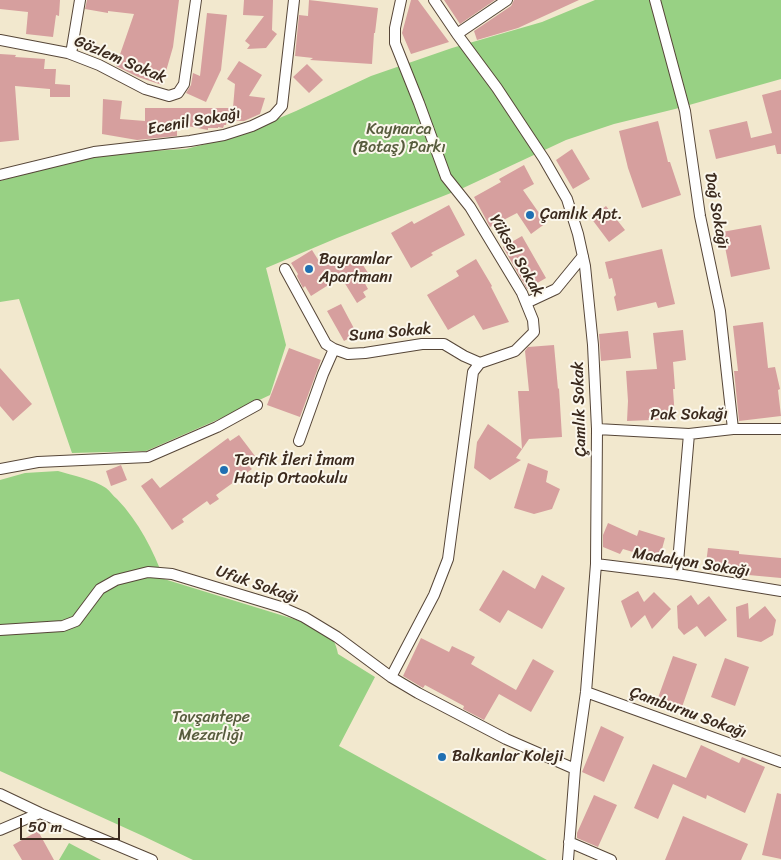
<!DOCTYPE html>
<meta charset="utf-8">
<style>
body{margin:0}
#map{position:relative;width:781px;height:860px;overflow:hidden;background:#f2e8ce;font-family:Sriracha,sans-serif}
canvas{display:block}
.scale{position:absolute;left:20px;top:818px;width:100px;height:22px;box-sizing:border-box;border:2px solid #3b2a1e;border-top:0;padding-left:6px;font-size:15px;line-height:18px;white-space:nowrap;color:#3b2a1e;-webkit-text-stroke:4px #fbf7ec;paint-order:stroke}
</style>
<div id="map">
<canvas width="781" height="860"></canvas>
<div class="scale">50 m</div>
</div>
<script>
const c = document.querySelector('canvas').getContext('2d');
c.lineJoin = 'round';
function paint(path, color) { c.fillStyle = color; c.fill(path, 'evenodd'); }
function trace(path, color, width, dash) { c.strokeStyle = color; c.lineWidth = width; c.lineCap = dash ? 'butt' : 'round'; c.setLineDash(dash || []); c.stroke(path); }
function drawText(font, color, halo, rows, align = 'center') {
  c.font = font + ' Sriracha,sans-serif'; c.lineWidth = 4; c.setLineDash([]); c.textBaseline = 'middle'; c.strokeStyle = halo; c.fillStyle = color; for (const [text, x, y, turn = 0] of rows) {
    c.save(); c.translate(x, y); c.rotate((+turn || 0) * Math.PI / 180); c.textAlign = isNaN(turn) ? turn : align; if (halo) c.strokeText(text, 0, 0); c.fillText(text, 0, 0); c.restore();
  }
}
const green = new Path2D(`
 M595,0H781V79L675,109L614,124L566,140L461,189L337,238L266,268L286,345L270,395L217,420L146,451L72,453L19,299L0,302V181L53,166L102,156L133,152L186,149L237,136L296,111L371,76L452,48L542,22Z
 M58,471C71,475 95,480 106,488C110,491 113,496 117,499C139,522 153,550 164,579L323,628C332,636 336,643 338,654L375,677L339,746L547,860H193L143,836L0,771V480L25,473Z
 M69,843L101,860H59Z`);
const building = new Path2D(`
 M0,0H60L59,16L56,15L53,37L26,34L28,12L0,9Z
 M87,0H179L173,47L162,85L138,77L116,66L134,14L108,11V13L85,9Z
 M244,0H273L272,30L277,34L266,48L247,49L250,45L245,41L264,16L243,15Z
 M309,0L378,8L375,33H374L372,64L310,60L313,58L295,56L299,15L308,16Z
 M411,0H418L449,42L411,54L402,33Z
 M444,0H495L460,24Z
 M514,0H579L518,28L477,40L474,31L511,6Z
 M207,13L227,15L221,70L206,102L186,93L191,85L193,73L200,76Z
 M0,54L16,55L15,57L45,59L44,69H56L55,84L70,85V97H50V89L15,86L19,140L0,142Z
 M239,61L262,75L249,96L265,98L260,114L244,121H227L226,125H224L223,128L218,127V128H208V130L177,124V136L137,140L102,134L103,99L122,101L120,119L145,121V108H233L235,84L227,79Z
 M307,64L323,80L309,93L293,77Z
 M781,90V154H777L775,145L716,159L709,130L747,121L751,138L772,133L762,95Z
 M658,121L668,162H670L681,195L642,208L628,168L619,131Z
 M572,149L590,179L573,189L556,160Z
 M524,165L534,184L523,190L546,223L531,234L517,213L490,227L474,197L501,182L499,179Z
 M449,205L465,235L431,253L433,255L411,268L391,233L412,221L414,224Z
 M606,206L625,230L609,242L591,218Z
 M761,225L770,269L731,277L722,232Z
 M522,236L546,278L527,289L503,247Z
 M662,249L675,304L658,308L656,302L617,311L614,297L616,295L612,278L609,279L605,262Z
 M312,250L322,266L341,255L344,259L350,255L356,265L361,262L370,276L363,280L368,289L363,292L366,297L357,303L341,277L311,296L305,286L303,288L297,276L298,274L291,263Z
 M476,259L492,286L491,287L509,322L483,330L474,315L448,330L427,295L459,276L456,271Z
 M341,304L357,334L344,341L327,311Z
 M763,322L768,368L775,367L780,389L778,390L781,416L739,421L734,371H738L733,326Z
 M683,330L686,360L673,362L675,389H673L675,419L627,421L628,401L626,371L657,369L653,333Z
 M628,331L631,358L601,361L599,334Z
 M554,345L558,389L559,388L562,437L529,439L516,458L521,460L490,480L474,468L477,442L488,424L522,449L518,391H529L525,351L528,347Z
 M289,348L321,360L300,417L267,405Z
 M0,368L32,404L13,421L0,406Z
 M239,435L258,460L249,466L252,469L216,495L219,499L210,505L207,501L182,519L184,522L172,530L141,486L152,478L160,488L228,438L230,441Z
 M528,463L548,471L546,482L560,489L552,509L534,514L514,508Z
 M121,465L127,480L111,486L106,471Z
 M608,523L637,536L639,530L665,538L659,560L623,549L620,554L603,547V535Z
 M708,548L739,551V554L781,558V578L705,571Z
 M503,570L535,589L542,575L565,588L542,629L508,610L500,623L479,610Z
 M638,591L644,602L654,592L671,609L652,629L645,615L631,628L621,601Z
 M691,595L698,605L709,596L727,620L705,637L697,626L684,635L678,628L677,606Z
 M748,603L749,619L765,606L776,620L773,635L761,642L737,637L736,607Z
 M421,638L449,652L452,646L475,657L471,664L516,690L533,659L554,671L531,712L499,694L484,720L463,709L464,706L425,685L423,688L403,676Z
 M673,656L697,664L682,707L658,698Z
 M725,658L749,667L735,706L711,697Z
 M601,726L624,737L604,782L582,772Z
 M701,745L739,763L742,757L765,767L745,813L707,795L706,799L673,784L658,819L634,808L653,764L686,778Z
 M777,793L781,794V859L762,855Z
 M594,795L617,805L598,847L577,838V833Z
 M683,816L748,844L741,860H665Z
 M38,831L54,860H22L13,845Z`);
const street = new Path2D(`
 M434,0L457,34L497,88L544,159L567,199L578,234L585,266L593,345L597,429L596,564L586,692L575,769L568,860
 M655,0L685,111L700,216L720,311L733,429
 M457,34L507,0
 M0,40L68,53L99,65L145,89L169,96L178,93L184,84L196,0
 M71,54L80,0
 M0,175L94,152L190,141L224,135L252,126L273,116L282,106L294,0
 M285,269L326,344L334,349L348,354L365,353L422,344H444L464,356L480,363
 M526,303L556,289L583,256
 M597,429L689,434L733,429H781
 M299,441L323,374L334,349
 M0,469L38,462L148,457L217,427L257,405
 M596,564L677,574L781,591
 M677,574L689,434
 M0,630L63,626L76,621L100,589L116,580L148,572L172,574L281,607L304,617L337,637L391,677L418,693L506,739L575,769
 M391,677L403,654L434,595L448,559L473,372L480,363L515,351L534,332L533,320L522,293L470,207L446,177L419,103L395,43V28L401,0
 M586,692L781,762
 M0,794L40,813L152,860
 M0,830L40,813
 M569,842L611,860`);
const markers = [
 [530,215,5,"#1f6fb2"],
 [309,269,5,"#1f6fb2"],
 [224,470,5,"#1f6fb2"],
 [442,757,5,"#1f6fb2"]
];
const streetNames = [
 ["Gözlem Sokak",120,60,23],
 ["Ecenil Sokağı",194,122,-10],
 ["Dağ Sokağı",716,211,80],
 ["Yüksel Sokak",516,256,60],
 ["Suna Sokak",390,333,-5],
 ["Çamlık Sokak",580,409,-92],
 ["Pak Sokağı",689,415,-1],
 ["Madalyon Sokağı",691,563,9],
 ["Ufuk Sokağı",257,585,19],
 ["Çamburnu Sokağı",688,713,20]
];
const parkNames = [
 ["Kaynarca",399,130],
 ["(Botaş) Parkı",399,148],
 ["Tavşantepe",211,718],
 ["Mezarlığı",211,736]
];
const poiNames = [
 ["Çamlık Apt.",540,215],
 ["Bayramlar",319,260],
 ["Apartmanı",319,278],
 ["Tevfik İleri İmam",234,461],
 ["Hatip Ortaokulu",234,479],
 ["Balkanlar Koleji",452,757]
];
paint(green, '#98d184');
paint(building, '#d69f9e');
trace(street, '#564638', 12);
trace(street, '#fff', 10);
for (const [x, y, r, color] of markers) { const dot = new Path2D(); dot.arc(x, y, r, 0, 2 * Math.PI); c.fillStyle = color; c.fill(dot); trace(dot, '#fbf7ec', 2); }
drawText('16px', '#3b2a1e', '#fbf7ec', streetNames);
drawText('16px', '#575c3d', '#fbf7ec', parkNames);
drawText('16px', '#3b2a1e', '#fbf7ec', poiNames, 'left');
</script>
